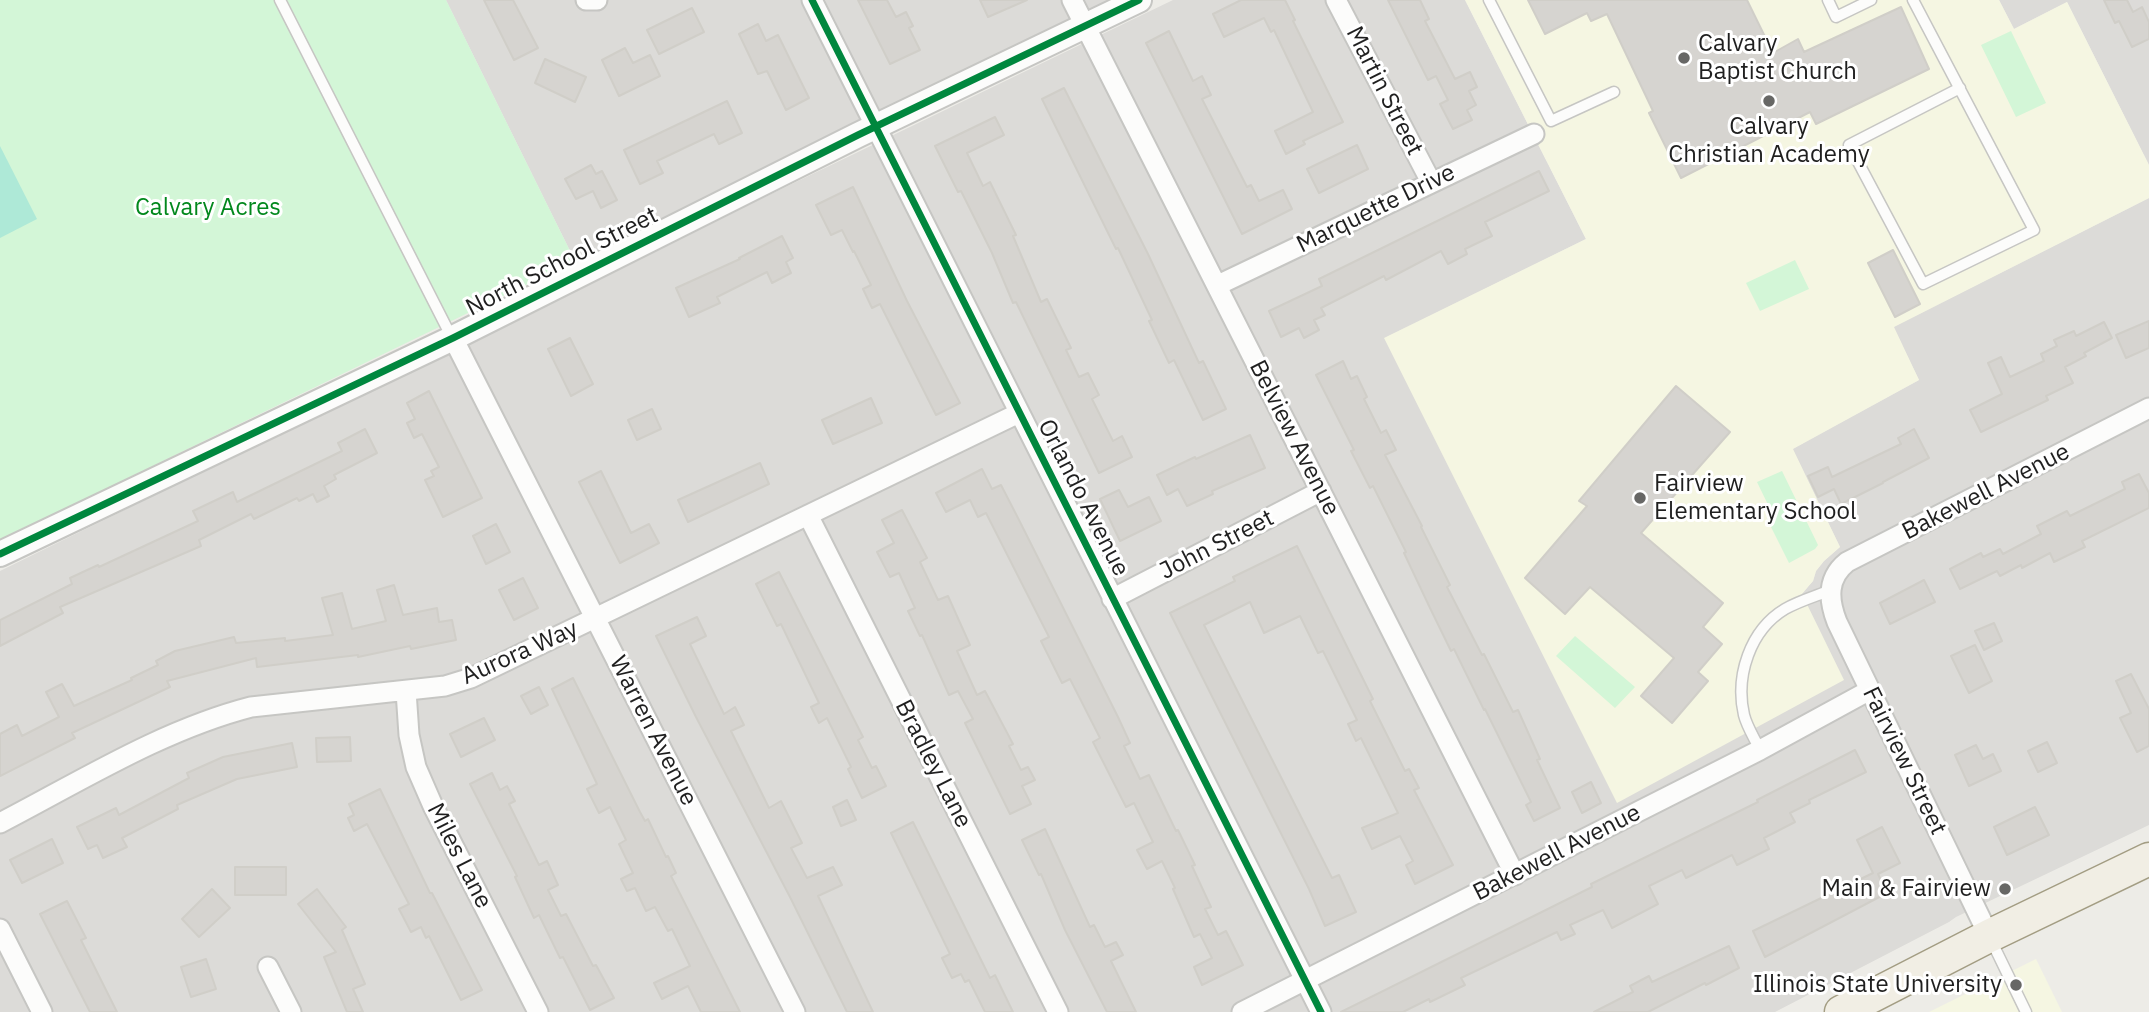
<!DOCTYPE html>
<style>
body{margin:0}
canvas{display:block;background:#edece7}
</style>
<canvas width="2149" height="1012"></canvas>
<script>
const c = document.querySelector('canvas').getContext('2d');
c.lineJoin = 'round';
function paint(path, color) { c.fillStyle = color; c.fill(path, 'evenodd'); }
function trace(path, color, width, dash) { c.strokeStyle = color; c.lineWidth = width; c.lineCap = dash ? 'butt' : 'round'; c.setLineDash(dash || []); c.stroke(path); }
function drawText(font, color, halo, rows, align = 'center') {
  c.font = font + ' "IBM Plex Sans",sans-serif'; c.lineWidth = 6; c.setLineDash([]); c.textBaseline = 'middle'; c.strokeStyle = halo; c.fillStyle = color; for (const [text, x, y, turn = 0] of rows) {
    c.save(); c.translate(x, y); c.rotate((+turn || 0) * Math.PI / 180); c.textAlign = isNaN(turn) ? turn : align; if (halo) c.strokeText(text, 0, 0); c.fillText(text, 0, 0); c.restore();
  }
}
const residential = new Path2D(`
 M446,0H1115L575,261Z
 M1173,0H1465L1586,239L1385,338L1801,594L1813,581L1816,571L1824,561L1840,547L1792,449L1919,380L1893,327L2149,198V825L1956,917L1949,922L1775,1012H0V571L624,265Z
 M1999,0H2149V165L2067,2L2014,29Z`);
const education = new Path2D(`
 M1465,0H1999L2014,29L2067,2L2149,165V198L1894,327L1919,380L1793,449L1840,547L1824,561L1816,571L1813,581L1802,594L1844,680L1617,803L1384,338L1586,239Z
 M2036,959L2062,1012H1929Z`);
const park = new Path2D(`
 M0,0H446L575,261L0,540Z
 M2011,31L2046,103L2016,117L1981,45Z
 M1795,260L1809,289L1760,311L1746,283Z
 M1782,471L1818,545L1815,549L1789,563L1767,519L1773,515L1757,482Z
 M1575,636L1635,687L1615,708L1556,656Z`);
const pitch = new Path2D(`
 M0,146L37,219L0,238Z`);
const building = new Path2D(`
 M484,0H513L538,48L514,60Z
 M858,0H887L896,17L906,12L913,26L909,28L920,50L890,64Z
 M980,0H1027L988,17Z
 M1241,0H1285L1295,20L1293,21L1343,122L1303,141L1305,144L1286,154L1275,131L1313,112L1274,30L1271,32L1264,18L1224,37L1213,14Z
 M1388,0H1420L1429,19L1425,21L1455,79L1470,72L1477,87L1469,91L1476,105L1467,110L1472,120L1453,129L1440,104L1448,100L1436,76L1428,80Z
 M1528,0H1747L1773,53L1798,39L1804,52L1901,7L1929,69L1816,124L1810,112L1681,178L1649,113L1653,111L1607,14L1591,21L1587,13L1545,34Z
 M2104,0H2127L2133,12L2142,7L2149,22V39L2132,47L2119,21L2115,23Z
 M692,8L704,32L659,54L647,30Z
 M758,24L766,41L778,35L809,98L786,110L767,71L758,74L739,34Z
 M1169,31L1193,81L1202,76L1211,95L1202,99L1247,187L1251,185L1259,201L1283,190L1292,209L1242,234L1146,43Z
 M625,48L633,63L650,55L660,76L619,96L602,60Z
 M545,59L586,77L575,102L535,83Z
 M1064,88L1148,254L1199,363L1203,361L1226,409L1203,420L1174,360L1169,363L1149,321L1152,320L1118,248L1116,249L1042,99Z
 M727,101L742,133L719,144L714,134L657,161L663,173L640,184L624,150Z
 M995,117L1004,135L967,153L983,186L990,182L1016,235L1013,236L1041,302L1047,299L1071,348L1066,350L1079,377L1088,373L1099,395L1092,399L1113,441L1122,436L1132,457L1099,473L1016,302L1013,303L992,253L961,191L958,192L935,146Z
 M1357,145L1368,169L1319,193L1307,169Z
 M591,165L596,174L602,171L617,200L601,208L593,191L576,199L565,179Z
 M1539,171L1549,191L1485,222L1492,236L1465,249L1467,254L1448,264L1441,251L1386,280L1384,276L1321,308L1325,315L1314,320L1319,330L1304,338L1299,328L1281,337L1269,311L1322,286L1319,279Z
 M853,187L907,301L960,403L936,415L880,304L872,308L863,289L871,285L854,251L853,252L842,230L831,235L816,205Z
 M782,236L793,258L786,262L791,273L772,283L767,272L717,297L720,303L689,317L676,288L740,259L739,258Z
 M1893,250L1920,304L1895,317L1868,263Z
 M2149,321V348L2126,358L2116,335Z
 M2104,322L2112,338L2084,353L2086,356L2065,367L2073,383L2046,396L2048,400L1981,432L1970,410L2002,394L1988,363L2001,357L2010,377L2044,361L2041,354L2057,346L2054,340L2074,331L2076,336Z
 M570,338L593,384L571,396L548,349Z
 M1343,361L1351,379L1357,376L1367,397L1364,399L1381,433L1386,430L1396,450L1385,455L1422,526L1421,527L1450,585L1447,587L1482,655L1484,654L1513,712L1518,710L1540,759L1537,760L1560,808L1534,821L1526,805L1531,802L1485,709L1484,710L1454,649L1451,651L1430,608L1404,553L1406,552L1373,486L1370,488L1351,451L1354,450L1316,375Z
 M1676,386L1730,432L1641,533L1723,603L1703,627L1722,644L1698,672L1708,681L1672,723L1641,696L1674,658L1590,587L1565,614L1525,578L1587,506L1579,501Z
 M429,391L482,498L443,517L425,480L434,476L431,471L439,467L422,434L414,438L407,423L415,419L407,403Z
 M871,398L882,423L833,444L822,420Z
 M652,409L661,429L637,440L628,420Z
 M365,429L377,453L334,475L336,479L324,486L329,496L317,502L313,494L299,501L297,498L254,519L251,514L199,540L201,546L60,607L63,613L0,646V620L72,584L70,578L98,565L99,567L198,521L193,511L233,492L237,502L342,451L338,443Z
 M1914,429L1929,458L1883,482V483L1841,504L1834,489L1818,497L1808,476L1828,467L1832,477L1901,444L1898,438Z
 M1250,435L1265,468L1212,491L1213,494L1187,506L1178,489L1167,495L1157,475L1195,457L1196,459Z
 M760,463L769,484L688,522L678,500Z
 M982,469L992,489L1001,485L1018,518L1118,717L1130,743L1124,746L1140,779L1149,775L1176,831L1178,830L1195,865L1192,866L1211,907L1205,909L1218,935L1226,931L1243,965L1202,985L1194,967L1212,958L1200,934L1194,937L1173,889L1175,888L1162,861L1147,869L1137,850L1153,842L1134,803L1126,807L1093,742L1100,738L1070,679L1062,683L1041,641L1049,637L986,513L978,517L970,500L946,512L936,493Z
 M601,471L631,533L649,524L659,543L620,563L579,482Z
 M2139,474L2149,493V508L2082,541L2085,547L2054,562L2050,553L2022,568L2021,565L2000,576L1997,571L1960,589L1950,569L1981,553L1983,557L2000,549L2003,554L2041,534L2037,526L2067,511L2070,516L2125,489L2122,482Z
 M1119,490L1128,507L1149,497L1161,521L1120,541L1100,499Z
 M902,510L927,558L920,562L938,600L948,596L970,645L957,651L977,695L985,691L1013,744L1009,746L1021,770L1028,767L1035,780L1022,786L1031,804L1010,814L965,723L973,719L958,691L949,695L922,635L920,636L908,611L915,608L899,573L890,577L877,552L894,543L882,520Z
 M496,524L510,552L486,564L473,536Z
 M1297,546L1373,699L1370,701L1405,771L1409,769L1419,788L1414,790L1453,865L1415,884L1406,865L1413,861L1400,836L1372,849L1362,828L1398,813L1361,738L1356,741L1348,724L1357,720L1323,651L1318,653L1300,616L1264,633L1250,602L1204,625L1332,878L1339,875L1356,912L1325,926L1309,889L1170,613L1235,581L1233,577Z
 M779,572L863,737L858,740L872,768L876,766L886,786L862,798L848,769L851,767L827,718L819,723L811,707L819,703L781,624L777,626L756,584Z
 M523,578L538,608L514,620L499,590Z
 M1924,580L1935,602L1890,624L1880,603Z
 M394,585L403,615L437,608L439,622L452,620L456,640L411,649L410,646L358,657V655L257,667L256,658L167,681L170,687L72,733L75,738L0,776V734L17,725L22,736L59,717L46,692L62,684L74,706L132,680L131,678L158,665L156,661L175,651L234,637L236,643L285,638V641L333,635L322,598L342,593L352,629L386,621L377,590Z
 M697,617L706,636L690,644L724,714L735,707L744,725L731,731L769,808L781,801L802,843L791,848L807,878L833,867L842,885L818,896L873,1012H847L790,897L696,717L656,636Z
 M1994,623L2002,641L1984,650L1975,631Z
 M1975,645L1992,681L1969,693L1951,656Z
 M2131,674L2149,709V746L2137,752L2120,718L2131,713L2116,681Z
 M573,678L640,812L645,821L648,819L666,857L668,856L676,873L671,876L740,1012H701L688,986L662,999L654,983L690,966L672,929L668,931L655,907L646,911L635,888L627,891L621,879L633,873L619,844L626,840L610,807L599,813L587,789L597,784L552,689Z
 M539,687L548,705L531,714L521,696Z
 M484,718L495,740L461,757L450,734Z
 M350,737L351,761L317,762L316,738Z
 M2047,742L2057,763L2038,772L2028,751Z
 M292,743L297,767L237,779L177,805L178,809L122,838L127,847L103,858L97,845L88,849L77,827L116,808L119,815L189,778L187,773L223,757Z
 M1976,745L1983,759L1993,754L2001,771L1969,786L1955,755Z
 M1855,750L1866,772L1809,800L1810,803L1790,813L1795,822L1764,838L1769,849L1737,865L1732,855L1686,878L1682,870L1649,886L1658,904L1612,928L1603,910L1570,925L1575,934L1561,940L1557,932L1461,978L1465,985L1430,1002L1429,999L1403,1012H1341L1592,887L1591,884L1758,802L1757,800Z
 M492,773L500,790L507,786L515,801L509,804L539,865L547,861L558,885L548,890L561,916L566,914L593,966L596,965L614,998L590,1010L563,957L560,958L539,915L534,918L515,877L517,876L470,784Z
 M1591,782L1601,803L1582,813L1572,792Z
 M380,789L430,893H432L482,990L461,1000L429,936L426,938L421,927L411,932L399,909L409,904L367,824L354,831L348,818L354,815L349,804Z
 M847,800L856,820L841,826L833,807Z
 M2035,807L2049,835L2007,855L1994,827Z
 M913,822L990,978L995,975L1013,1012H985L969,980L965,982L961,974L952,978L942,958L950,954L891,833Z
 M1882,827L1900,863L1878,874L1887,893L1765,957L1753,931L1873,873L1857,840Z
 M1045,829L1090,927L1094,925L1105,947L1116,942L1123,955L1111,961L1136,1012H1107L1065,930L1041,874L1039,875L1022,840Z
 M52,839L63,863L22,883L10,860Z
 M235,867H286V895H235Z
 M212,889L230,908L199,937L182,919Z
 M317,889L346,927L342,930L365,984L353,989L363,1012H347L324,957L336,952L298,904Z
 M67,901L86,938L81,940L117,1012H90L40,914Z
 M1729,946L1739,968L1706,985L1705,983L1648,1012H1594L1633,992L1630,986L1649,976L1652,982Z
 M206,959L216,989L191,997L181,967Z`);
const service = new Path2D(`
 M280,0L452,338
 M1489,0L1551,121L1614,92
 M1828,0L1836,17L1871,0
 M1913,0L2034,230L1923,284L1849,145L1960,88
 M1760,750C1755,739 1747,727 1744,715C1735,676 1750,630 1785,609C1799,601 1816,596 1831,590
 M1991,940L2026,1012`);
const minor = new Path2D(`
 M586,0H597
 M812,0L1321,1012
 M1072,0L1515,875
 M1336,0L1431,182
 M1218,285L1534,134
 M453,338L795,1012
 M808,515L1058,1012
 M1112,599L1321,491
 M406,691L409,735L416,767L433,806L538,1012
 M0,823C81,781 162,730 251,707L445,686L471,678L1019,413
 M0,929L42,1012
 M1989,936L1837,622C1828,599 1827,578 1847,562L2149,408
 M268,967L291,1012
 M1242,1012L1760,750L1870,690`);
const tertiary = new Path2D(`
 M0,554L453,338L858,135L1139,0`);
const primary = new Path2D(`
 M1841,1012L1989,936L2149,859`);
const cycleway = new Path2D(`
 M812,0L1321,1012
 M0,554L453,338L858,135L1139,0`);
const markers = [
 [1684,58,7,"#676765"],
 [1769,101,7,"#676765"],
 [1640,498,7,"#676765"],
 [2005,889,7,"#676765"],
 [2016,985,7,"#676765"]
];
const poiNames = [
 ["Calvary",1698,44],
 ["Baptist Church",1698,72],
 ["Calvary",1769,127,"center"],
 ["Christian Academy",1769,155,"center"],
 ["Fairview",1654,484],
 ["Elementary School",1654,512],
 ["Main & Fairview",1991,889,"right"],
 ["Illinois State University",2002,985,"right"]
];
const streetNames = [
 ["Martin Street",1384,91,63],
 ["Marquette Drive",1376,209,-26],
 ["North School Street",562,262,-27],
 ["Belview Avenue",1294,438,63],
 ["Bakewell Avenue",1986,492,-27],
 ["Orlando Avenue",1083,498,63],
 ["John Street",1217,545,-27],
 ["Aurora Way",520,653,-24],
 ["Warren Avenue",653,731,63],
 ["Fairview Street",1904,761,64],
 ["Bradley Lane",933,764,63],
 ["Bakewell Avenue",1557,853,-27],
 ["Miles Lane",459,856,63]
];
const parkNames = [
 ["Calvary Acres",208,208]
];
paint(residential, '#dcdbd8');
paint(education, '#f5f6e2');
paint(park, '#d3f6d7');
paint(pitch, '#aee9d7');
paint(building, '#d6d4d0');
trace(building, '#d0cec8', 2);
trace(service, '#c6c6c3', 13);
trace(minor, '#c6c6c3', 23);
trace(tertiary, '#c6c6c3', 28);
trace(primary, '#a39d83', 35);
trace(service, '#fcfcfb', 10);
trace(minor, '#fcfcfb', 19);
trace(tertiary, '#fcfcfb', 24);
trace(primary, '#f1eee4', 32);
trace(cycleway, '#00873e', 7);
for (const [x, y, r, color] of markers) { const dot = new Path2D(); dot.arc(x, y, r, 0, 2 * Math.PI); c.fillStyle = color; c.fill(dot); trace(dot, '#fff', 2.5); }
drawText('24px', '#1f1f1f', '#fff', poiNames, 'left');
drawText('24px', '#1f1f1f', '#fff', streetNames);
drawText('24px', '#02881d', '#fff', parkNames);
</script>
